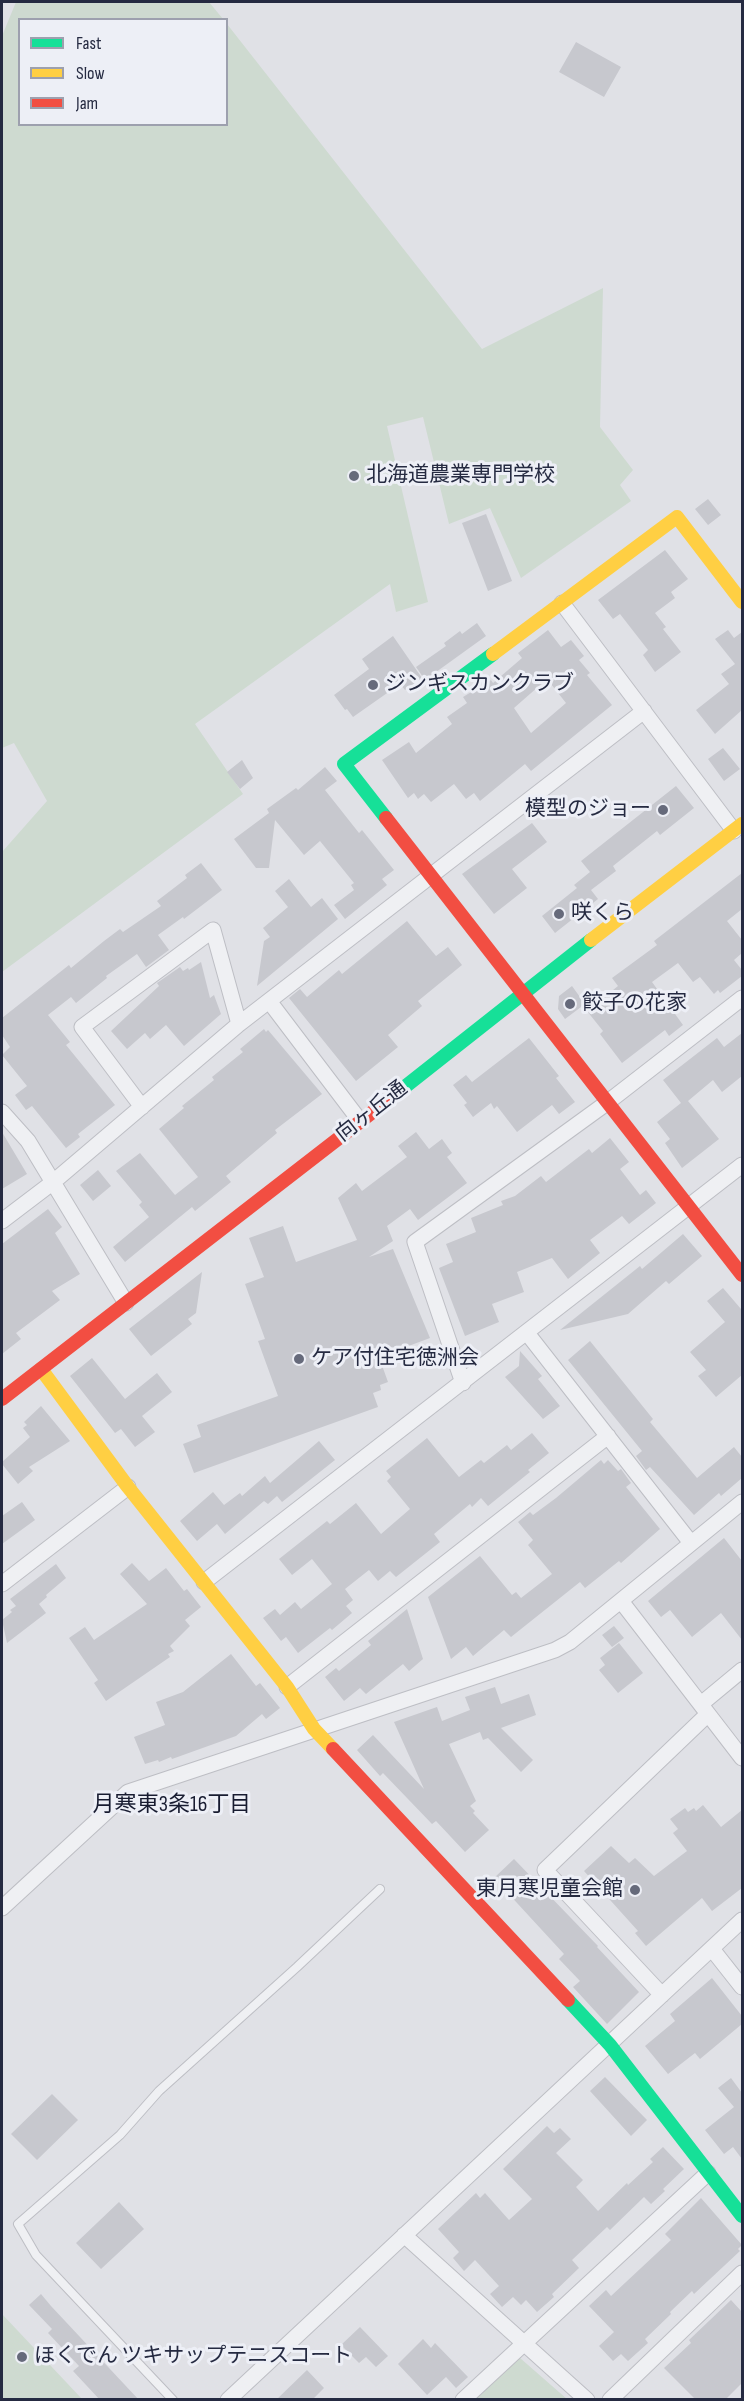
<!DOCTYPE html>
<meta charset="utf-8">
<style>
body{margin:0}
#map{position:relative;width:744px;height:2401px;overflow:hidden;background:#e0e1e6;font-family:"Sofia Sans Condensed",sans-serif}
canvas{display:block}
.frame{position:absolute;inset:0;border:3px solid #252a41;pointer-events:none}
.legend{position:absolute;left:18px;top:18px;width:210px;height:108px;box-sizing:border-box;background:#edeff6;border:2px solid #9da0ae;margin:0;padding:8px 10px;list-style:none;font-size:18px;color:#252a41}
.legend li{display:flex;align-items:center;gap:12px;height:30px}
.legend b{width:30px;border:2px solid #9da0ae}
</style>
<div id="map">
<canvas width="744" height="2401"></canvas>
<div class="frame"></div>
<ul class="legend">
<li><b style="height:8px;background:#16e098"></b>Fast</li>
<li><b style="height:8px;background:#ffcf43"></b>Slow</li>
<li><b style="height:8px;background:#f24e42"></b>Jam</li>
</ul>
</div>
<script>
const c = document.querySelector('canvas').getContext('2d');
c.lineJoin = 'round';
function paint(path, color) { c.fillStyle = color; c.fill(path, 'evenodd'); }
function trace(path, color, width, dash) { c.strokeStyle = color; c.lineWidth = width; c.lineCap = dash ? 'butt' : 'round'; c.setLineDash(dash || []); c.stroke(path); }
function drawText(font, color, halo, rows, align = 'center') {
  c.font = font + ' "Sofia Sans Condensed","Noto Sans JP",sans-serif'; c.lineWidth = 6; c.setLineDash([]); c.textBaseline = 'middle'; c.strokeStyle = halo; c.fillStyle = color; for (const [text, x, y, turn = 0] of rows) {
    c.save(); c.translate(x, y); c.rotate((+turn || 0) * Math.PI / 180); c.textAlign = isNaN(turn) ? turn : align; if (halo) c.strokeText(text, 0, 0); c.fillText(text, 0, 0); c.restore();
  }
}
const green = new Path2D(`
 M16,2H209L223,19L20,20V124H226L227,24L482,349L603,288L600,427L633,470L620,485L631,501L521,578L490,508L449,524L423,417L387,426L428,602L396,612L390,584L195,724L243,794L2,972V852L47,801L14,743L2,748V36Z
 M2,2314L82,2399H2Z
 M520,2358L567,2399L467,2400L511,2359Z`);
const building = new Path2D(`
 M576,42L621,67L604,97L559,72Z
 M708,499L721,515L708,525L695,509Z
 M486,514L512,581L488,591L462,523Z
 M665,550L688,579L671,592L675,598L655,613L666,627L663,629L681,652L655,672L643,655L648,650L620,614L613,619L598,600Z
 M477,623L486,636L425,680L416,667L446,646L444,643L460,631L462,634Z
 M548,630L561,647L571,640L584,656L579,660L590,673L587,675L612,705L531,771L525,764L480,801L474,793L466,799L454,784L431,802L424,794L418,799L414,793L408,798L382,760L409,742L416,753L452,724L447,717L467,703L463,697L491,680L493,683L522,658L518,653ZM547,679L566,703L531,733L514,708Z
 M728,630L734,638L742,632V710L715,734L696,710L729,684L721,674L735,664L715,639Z
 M393,636L422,678L405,690L400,684L353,717L347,709L345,710L334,695L369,669L362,659Z
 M723,748L740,769L724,781L708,759Z
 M242,760L253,778L240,789L227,772Z
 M325,767L337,781L325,790L359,833L362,830L394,870L382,879L387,885L345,919L334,905L354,890L351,885L354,883L320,841L304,855L275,820L269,868H256L234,839L269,813L267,809L296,788L298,790Z
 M676,786L694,808L660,835L657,831L613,866L616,871L591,890L598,899L555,933L542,916L577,888L574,885L590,872L581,861Z
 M532,823L547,842L512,869L527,888L494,914L462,874Z
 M201,863L222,890L184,919L183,917L158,935L169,950L146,967L137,954L106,976L107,978L76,1003L71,997L48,1015L70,1042L66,1045L115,1105L78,1134L80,1137L66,1148L32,1106L26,1110L15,1095L27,1086L2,1055L10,1047L2,1035V1018L69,965L71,968L104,941L120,929L123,932L161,906L157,901L187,878L185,875Z
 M742,873V909L727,921L742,940V953L734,960L742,970V976L720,993L718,990L714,994L700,977L693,982L678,963L652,982L683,1025L669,1036L665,1030L622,1063L600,1034L603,1031L587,1011L618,986L612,978L657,945L654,941Z
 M289,879L311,907L322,898L338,919L257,986L264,941L270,937L263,928L288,907L275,891Z
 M407,921L436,956L448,947L462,965L418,1001L422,1006L388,1035L398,1047L356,1081L289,998L300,989L307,997L339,970L342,974Z
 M201,962L210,998L214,995L221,1014L184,1046L166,1025L150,1039L145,1033L127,1049L111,1031L159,986L157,983L180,967L183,971L188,968L189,970Z
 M572,986L585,1004L565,1019L558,1009L559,996Z
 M264,1029L266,1032L268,1030L322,1094L275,1130L277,1133L226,1176L231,1182L195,1211L192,1207L125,1262L113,1247L149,1217L139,1205L142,1202L116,1171L140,1153L175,1195L198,1177L159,1129L184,1108L182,1106L214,1080L212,1077L243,1052L240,1049Z
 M742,1033V1076L722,1092L713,1080L688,1101L719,1139L682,1168L665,1143L670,1139L657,1122L681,1103L663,1080L717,1038L724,1047Z
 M529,1038L559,1076L556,1078L575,1102L559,1114L552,1105L517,1132L497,1106L494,1109L491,1103L473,1117L464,1105L467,1103L453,1085L466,1075L472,1082Z
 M2,1132L27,1174L2,1189Z
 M416,1132L429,1149L442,1139L452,1153L447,1157L467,1183L418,1220L410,1209L387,1226L393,1241L369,1257L393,1249L430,1338L379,1357L388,1382L380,1385L381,1390L373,1393L378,1407L194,1473L183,1444L201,1437L197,1425L278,1396L258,1341L265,1339L245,1284L264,1277L249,1238L283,1226L296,1262L357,1240L338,1198L356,1183L362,1191L407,1157L398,1146Z
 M610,1138L629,1162L620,1169L640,1195L646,1190L656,1203L629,1224L622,1216L590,1240L600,1253L568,1279L552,1258L517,1272L524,1292L492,1304L499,1322L465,1336L439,1268L453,1262L446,1244L476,1232L471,1218L503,1205L501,1201L515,1196L541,1176L546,1182L589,1149L592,1153Z
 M98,1170L111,1186L93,1201L80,1185Z
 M48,1209L62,1227L55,1233L80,1274L52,1291L60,1300L16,1333L21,1339L2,1354V1244Z
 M683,1234L702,1256L669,1284L666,1281L628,1314L560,1330L640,1266L642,1269Z
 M202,1272L196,1313L188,1319L192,1324L151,1356L129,1329Z
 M723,1288L741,1309L742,1307V1375L716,1397L698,1376L706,1370L690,1352L725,1322L707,1301Z
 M590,1341L653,1419L650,1422L697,1478L734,1447L742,1457V1478L721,1496L719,1493L694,1515L650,1467L646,1470L636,1456L642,1451L568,1360Z
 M520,1351L542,1376L538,1379L560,1406L543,1419L505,1377L519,1366Z
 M92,1358L125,1399L157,1373L172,1392L142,1416L155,1432L135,1447L121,1429L115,1433L70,1376Z
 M41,1406L70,1441L29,1467L33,1471L18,1484L2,1464V1462L30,1437L23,1428L27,1425L24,1422Z
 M532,1433L549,1453L528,1470L530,1472L488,1506L481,1498L472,1507L470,1504L434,1534L440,1542L396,1577L390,1571L378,1581L369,1570L345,1589L353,1600L346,1606L352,1613L332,1630L330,1628L298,1653L286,1637L281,1641L263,1618L275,1609L280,1615L295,1602L301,1609L332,1584L312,1559L292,1575L279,1559L327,1521L330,1524L356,1503L381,1534L410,1509L387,1481L391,1477L386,1471L427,1438L459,1477L481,1460L484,1463L507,1445L511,1450Z
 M319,1441L335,1460L282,1502L277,1496L268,1504L264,1501L225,1534L217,1524L197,1541L180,1521L213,1492L224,1505L240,1493L242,1496L265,1476L270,1483Z
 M601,1460L604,1464L608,1460L618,1471L621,1469L631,1483L626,1487L660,1529L621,1563L619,1561L585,1588L580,1582L511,1637L504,1630L473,1656L466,1647L451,1659L428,1597L480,1556L512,1595L516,1592L521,1598L552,1574L528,1545L533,1540L518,1522L530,1512L533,1515L556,1498Z
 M22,1502L35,1520L2,1544V1516Z
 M724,1538L742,1561V1640L721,1613L692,1637L670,1610L661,1617L648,1601Z
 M132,1563L149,1581L166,1568L184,1591L187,1589L201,1607L185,1620L190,1626L170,1646L174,1651L168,1654L170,1657L106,1701L94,1683L98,1680L69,1638L85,1627L94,1640L147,1604L120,1574Z
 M56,1564L66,1578L46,1595L47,1597L39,1604L46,1613L7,1643L2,1620L12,1612L10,1610L16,1606L10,1599Z
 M407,1609L423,1659L409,1671L403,1664L366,1694L360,1688L344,1701L325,1677L336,1668L339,1671L371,1645L368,1641Z
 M614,1626L624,1638L612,1647L602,1635Z
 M619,1643L643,1673L618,1693L599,1670L605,1665L600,1658Z
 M231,1654L256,1686L260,1683L280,1708L266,1719L262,1714L236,1736L172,1759L171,1757L159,1762L158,1760L145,1764L134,1737L165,1725L156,1702L183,1692Z
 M495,1687L501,1704L529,1694L536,1715L501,1728L533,1760L521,1772L488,1738L483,1740L480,1732L449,1744L476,1801L470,1806L475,1811L473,1813L489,1830L465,1852L436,1821L432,1824L383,1773L380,1776L357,1750L373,1735L424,1789L394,1722L437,1707L442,1721L470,1710L465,1697Z
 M703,1805L721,1827L742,1810V1888L712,1911L702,1898L646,1946L635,1933L638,1931L584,1871L611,1846L629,1863L635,1858L654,1876L687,1851L673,1833L678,1829L670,1819L685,1808L688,1812L694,1808L696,1811Z
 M514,1859L598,1946L597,1947L639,1992L607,2024L573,1987L580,1981L559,1959L564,1954L494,1878Z
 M712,1978L742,2016V2024L700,2059L695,2053L668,2074L645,2046L675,2021L670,2014Z
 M605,2077L647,2120L631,2136L590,2091Z
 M731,2078L742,2093V2159L733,2147L724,2154L705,2130L734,2107L718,2088Z
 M52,2094L78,2120L37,2160L11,2134Z
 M547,2126L554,2133L560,2128L571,2139L556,2153L583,2180L576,2187L598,2211L627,2183L628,2185L653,2162L650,2159L663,2147L684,2169L663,2189L665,2191L651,2204L644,2197L610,2230L607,2227L572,2260L579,2268L552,2294L554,2297L537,2312L526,2300L521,2305L513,2297L502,2307L490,2294L499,2286L475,2260L464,2271L453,2258L459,2252L438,2229L476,2193L480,2198L485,2193L509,2220L532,2199L503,2169Z
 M701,2198L742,2245L738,2249L740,2251L694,2294L692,2291L670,2312L671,2314L645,2339L648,2343L628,2361L621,2354L613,2361L599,2346L614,2332L589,2306L606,2290L611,2296L671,2240L665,2234Z
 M119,2202L144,2229L101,2269L76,2243Z
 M41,2294L51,2306L139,2400H100L73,2371L79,2366L48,2333L52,2329L29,2305Z
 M731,2300L742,2312V2383L725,2400H696L664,2368L691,2343L689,2340Z
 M360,2327L388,2356L376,2367L366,2357L359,2363L341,2345Z
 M423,2339L431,2348L435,2343L468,2377L456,2388L446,2377L427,2395L398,2364Z
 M307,2370L324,2388L312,2400H276Z`);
const lane = new Path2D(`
 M173,2400L36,2255L18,2224L120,2135L159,2091L297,1967L380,1889`);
const street = new Path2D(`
 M562,603L734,831
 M269,1001L360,1121
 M142,1107L82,1027L213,930L239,1024
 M2,1112L28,1141L126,1303
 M2,1221L52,1183L239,1024L644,711
 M527,1333L691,1543
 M463,1383L415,1242L608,1102L742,998
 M204,1582L742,1165
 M2,1584L128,1487
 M621,1601L742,1758
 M287,1687L608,1436
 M701,1704L742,1670
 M2,1908L128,1792L555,1650L570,1642L742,1502
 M712,1949L742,1987
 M662,1995L545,1870L708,1714
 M404,2235L587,2400
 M228,2400L742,1920
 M463,2400L708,2173
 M610,2400L742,2273`);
const fast = new Path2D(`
 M386,818L344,764L493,654
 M392,1097L591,940
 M568,2000L610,2045L742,2216`);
const slow = new Path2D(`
 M493,654L677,517L742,602
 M591,940L742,824
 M41,1369L128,1487L287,1687L314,1729L333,1749`);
const jam = new Path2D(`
 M386,818L742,1275
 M2,1399L392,1097
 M333,1749L568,2000`);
const markers = [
 [354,476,6,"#666a7b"],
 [373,685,6,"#666a7b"],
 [663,810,6,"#666a7b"],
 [559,914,6,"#666a7b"],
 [570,1004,6,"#666a7b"],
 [299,1359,6,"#666a7b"],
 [635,1890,6,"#666a7b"],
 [22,2357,6,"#666a7b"]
];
const poiNames = [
 ["北海道農業専門学校",366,476],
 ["ジンギスカンクラブ",385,685],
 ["模型のジョー",651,810,"right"],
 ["咲くら",571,914],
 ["餃子の花家",582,1004],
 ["ケア付住宅徳洲会",311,1359],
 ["東月寒児童会館",623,1890,"right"],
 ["ほくでん ツキサップテニスコート",34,2357]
];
const streetNames = [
 ["向ヶ丘通",372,1112,-38]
];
const neighbourhoodNames = [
 ["月寒東3条16丁目",172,1805]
];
paint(green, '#cedad0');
paint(building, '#c7c8ce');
trace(lane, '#bdbec4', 10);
trace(street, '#bdbec4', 17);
trace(lane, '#eff0f3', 8);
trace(street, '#eff0f3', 15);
trace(fast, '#16e098', 14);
trace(slow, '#ffcf43', 14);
trace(jam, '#f24e42', 14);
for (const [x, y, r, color] of markers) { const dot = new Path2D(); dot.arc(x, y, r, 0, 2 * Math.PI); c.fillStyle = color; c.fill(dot); trace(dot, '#edeff6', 2); }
drawText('21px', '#252a41', '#edeff6', poiNames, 'left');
drawText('21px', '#252a41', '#edeff6', streetNames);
drawText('22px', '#181c31', '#edeff6', neighbourhoodNames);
</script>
